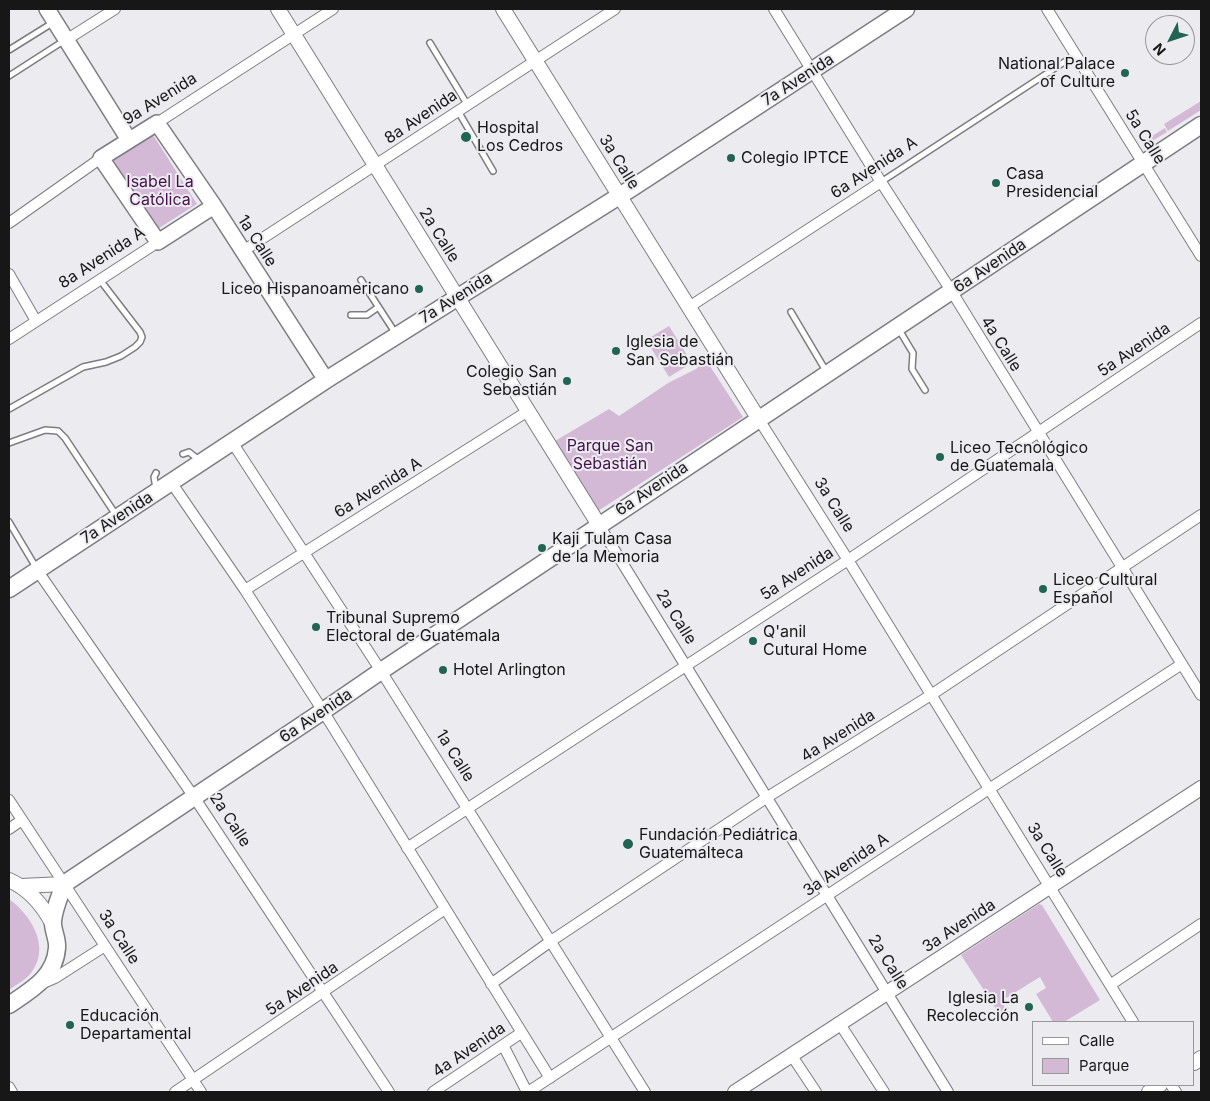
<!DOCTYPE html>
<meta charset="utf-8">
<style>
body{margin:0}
#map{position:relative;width:1210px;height:1101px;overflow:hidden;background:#ececf0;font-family:Inter,sans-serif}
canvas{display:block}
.frame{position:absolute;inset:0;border:10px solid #171718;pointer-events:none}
.legend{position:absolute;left:1032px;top:1021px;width:162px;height:65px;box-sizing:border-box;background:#ececf0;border:1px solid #97979a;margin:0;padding:6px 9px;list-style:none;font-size:15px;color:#171718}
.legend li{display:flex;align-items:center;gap:10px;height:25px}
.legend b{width:25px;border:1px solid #97979a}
.north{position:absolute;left:1145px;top:15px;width:50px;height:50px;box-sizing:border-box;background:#ececf0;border:1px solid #97979a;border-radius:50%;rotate:229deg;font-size:14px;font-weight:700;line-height:20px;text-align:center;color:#171718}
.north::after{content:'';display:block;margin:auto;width:18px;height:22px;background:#216454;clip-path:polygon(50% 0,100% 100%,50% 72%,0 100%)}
</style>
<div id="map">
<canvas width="1210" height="1101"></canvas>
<div class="frame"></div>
<ul class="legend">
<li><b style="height:6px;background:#fff"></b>Calle</li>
<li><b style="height:14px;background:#d4b9d7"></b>Parque</li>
</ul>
<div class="north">N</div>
</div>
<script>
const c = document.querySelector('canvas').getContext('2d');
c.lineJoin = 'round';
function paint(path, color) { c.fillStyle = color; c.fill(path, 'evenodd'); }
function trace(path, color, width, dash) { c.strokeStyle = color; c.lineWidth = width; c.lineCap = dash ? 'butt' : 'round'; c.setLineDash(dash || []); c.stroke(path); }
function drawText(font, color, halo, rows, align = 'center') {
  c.font = font + ' Inter,sans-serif'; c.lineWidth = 4; c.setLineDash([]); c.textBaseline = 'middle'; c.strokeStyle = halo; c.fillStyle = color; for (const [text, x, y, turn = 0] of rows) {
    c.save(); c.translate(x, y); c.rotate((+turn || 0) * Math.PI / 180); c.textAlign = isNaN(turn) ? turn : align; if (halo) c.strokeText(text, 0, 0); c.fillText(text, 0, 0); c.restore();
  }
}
const green = new Path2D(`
 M1201,101V110L1168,131L1164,124Z
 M1165,128L1167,132L1147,144L1144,141Z
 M153,135L197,204L156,230L112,161Z
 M669,326L692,363L669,377L646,340Z
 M706,360L743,417L598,511L555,441L609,409L619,416L668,383L696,369Z
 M9,899C30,914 50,945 33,970C28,979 17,984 9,990Z
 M1039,904L1042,905L1100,1000L1064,1022H1053L1036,994L1046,988L1040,977L1001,1001L1007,1011L1000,1015L961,955Z`);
const service = new Path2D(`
 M430,43L467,104
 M9,50L54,22
 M9,76L65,40
 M458,111L493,171
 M881,182L1075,55
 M361,280L396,334
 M791,312L826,371
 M351,315H367L377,308
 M898,328L913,353L912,369L925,390
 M9,409L83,367L106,362L121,356L135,347L140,342L142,337L140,332L100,280
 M9,443L45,430L58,431L65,438L116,515
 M183,454L189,452L199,460
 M156,473L154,477L156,488
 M9,522L37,569`);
const minor = new Path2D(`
 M774,9L881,182L952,292L1201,695
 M1047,9L1201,256
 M66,40L115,9
 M157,123L333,9
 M9,223L101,158
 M243,251L615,9
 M9,274L36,321
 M689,307L881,182
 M9,339L158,242
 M758,418L848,560L1133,1022
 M232,442L381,671L645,1092
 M171,482L245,590L323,711L550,1078
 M599,525L948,1092
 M37,570L194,797L389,1092
 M245,590L528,411
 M9,800L201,1092
 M9,829L22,820
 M407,848L848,560L1201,323
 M41,984L55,978L105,946
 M491,984L551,941L766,798L931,695L1201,515
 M1110,985L1201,924
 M840,1024L884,1092
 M503,1045L527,1092
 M792,1056L816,1092
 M1171,1085L1176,1092
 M9,1087L12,1092
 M175,1092L445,909
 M433,1092L521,1033
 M528,1092L989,789L1182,664`);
const tertiary = new Path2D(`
 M278,9L599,525
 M503,9L758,418
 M9,880C29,889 42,904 52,923
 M21,886L64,884
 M1194,1063L1201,1058
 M735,1092L1201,788
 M1149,1092L1160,1085`);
const secondary = new Path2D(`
 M47,9L129,140
 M214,206L158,242L101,158L157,123L214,206L326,380`);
const primary = new Path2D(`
 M9,589L326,380L632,188L906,9
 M9,1005C31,990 55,977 57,948C58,939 52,929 53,921C54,909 60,896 64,884L323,711L381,671C654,487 928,307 1201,125`);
const markers = [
 [1125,73,5,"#216454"],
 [466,137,6,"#216454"],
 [731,158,5,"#216454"],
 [996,183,5,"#216454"],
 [419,289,5,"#216454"],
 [616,351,5,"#216454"],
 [567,381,5,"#216454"],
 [940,457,5,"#216454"],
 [542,548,5,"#216454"],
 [1043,589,5,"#216454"],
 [316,627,5,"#216454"],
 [753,641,5,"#216454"],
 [443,670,5,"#216454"],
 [628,844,6,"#216454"],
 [1029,1007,5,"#216454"],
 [70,1025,5,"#216454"]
];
const poiNames = [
 ["National Palace",1115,64,"right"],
 ["of Culture",1115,82,"right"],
 ["Hospital",477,128],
 ["Los Cedros",477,146],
 ["Colegio IPTCE",741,158],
 ["Casa",1006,174],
 ["Presidencial",1006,192],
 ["Liceo Hispanoamericano",409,289,"right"],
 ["Iglesia de",626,342],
 ["San Sebastián",626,360],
 ["Colegio San",557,372,"right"],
 ["Sebastián",557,390,"right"],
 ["Liceo Tecnológico",950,448],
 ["de Guatemala",950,466],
 ["Kaji Tulam Casa",552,539],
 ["de la Memoria",552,557],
 ["Liceo Cultural",1053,580],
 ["Español",1053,598],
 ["Tribunal Supremo",326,618],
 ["Electoral de Guatemala",326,636],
 ["Q'anil",763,632],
 ["Cutural Home",763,650],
 ["Hotel Arlington",453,670],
 ["Fundación Pediátrica",639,835],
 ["Guatemalteca",639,853],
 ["Iglesia La",1019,998,"right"],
 ["Recolección",1019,1016,"right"],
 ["Educación",80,1016],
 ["Departamental",80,1034]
];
const streetNames = [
 ["7a Avenida",798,80,-33],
 ["9a Avenida",160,99,-32],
 ["8a Avenida",421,117,-34],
 ["5a Calle",1145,137,58],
 ["3a Calle",619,162,58],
 ["6a Avenida A",874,168,-33],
 ["2a Calle",439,235,58],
 ["1a Calle",257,241,57],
 ["8a Avenida A",102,258,-33],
 ["6a Avenida",990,266,-34],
 ["7a Avenida",456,298,-32],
 ["4a Calle",1001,344,58],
 ["5a Avenida",1134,350,-34],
 ["6a Avenida A",378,488,-32],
 ["6a Avenida",652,489,-34],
 ["3a Calle",834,505,58],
 ["7a Avenida",117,518,-33],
 ["5a Avenida",797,574,-33],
 ["2a Calle",676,617,58],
 ["6a Avenida",316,716,-34],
 ["4a Avenida",838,736,-32],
 ["1a Calle",455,756,58],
 ["2a Calle",230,820,57],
 ["3a Calle",1047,850,58],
 ["3a Avenida A",846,865,-34],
 ["3a Avenida",959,926,-33],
 ["3a Calle",119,937,57],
 ["2a Calle",888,962,58],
 ["5a Avenida",302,989,-34],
 ["4a Avenida",469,1050,-34]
];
const parkNames = [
 ["Isabel La",160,182],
 ["Católica",160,200],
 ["Parque San",610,446],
 ["Sebastián",610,464]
];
paint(green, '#d4b9d7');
trace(service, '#7c7d80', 8);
trace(minor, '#7c7d80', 12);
trace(tertiary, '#7c7d80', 16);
trace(secondary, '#7c7d80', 18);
trace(primary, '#7c7d80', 19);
trace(service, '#fff', 5);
trace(minor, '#fff', 10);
trace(tertiary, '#fff', 14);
trace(secondary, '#fff', 15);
trace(primary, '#fff', 16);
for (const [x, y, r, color] of markers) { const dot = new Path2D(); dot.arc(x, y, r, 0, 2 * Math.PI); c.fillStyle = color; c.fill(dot); trace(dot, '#ececf0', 2); }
drawText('16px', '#171718', '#ececf0', poiNames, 'left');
drawText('16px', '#171718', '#ececf0', streetNames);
drawText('16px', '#45104c', '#ececf0', parkNames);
</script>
